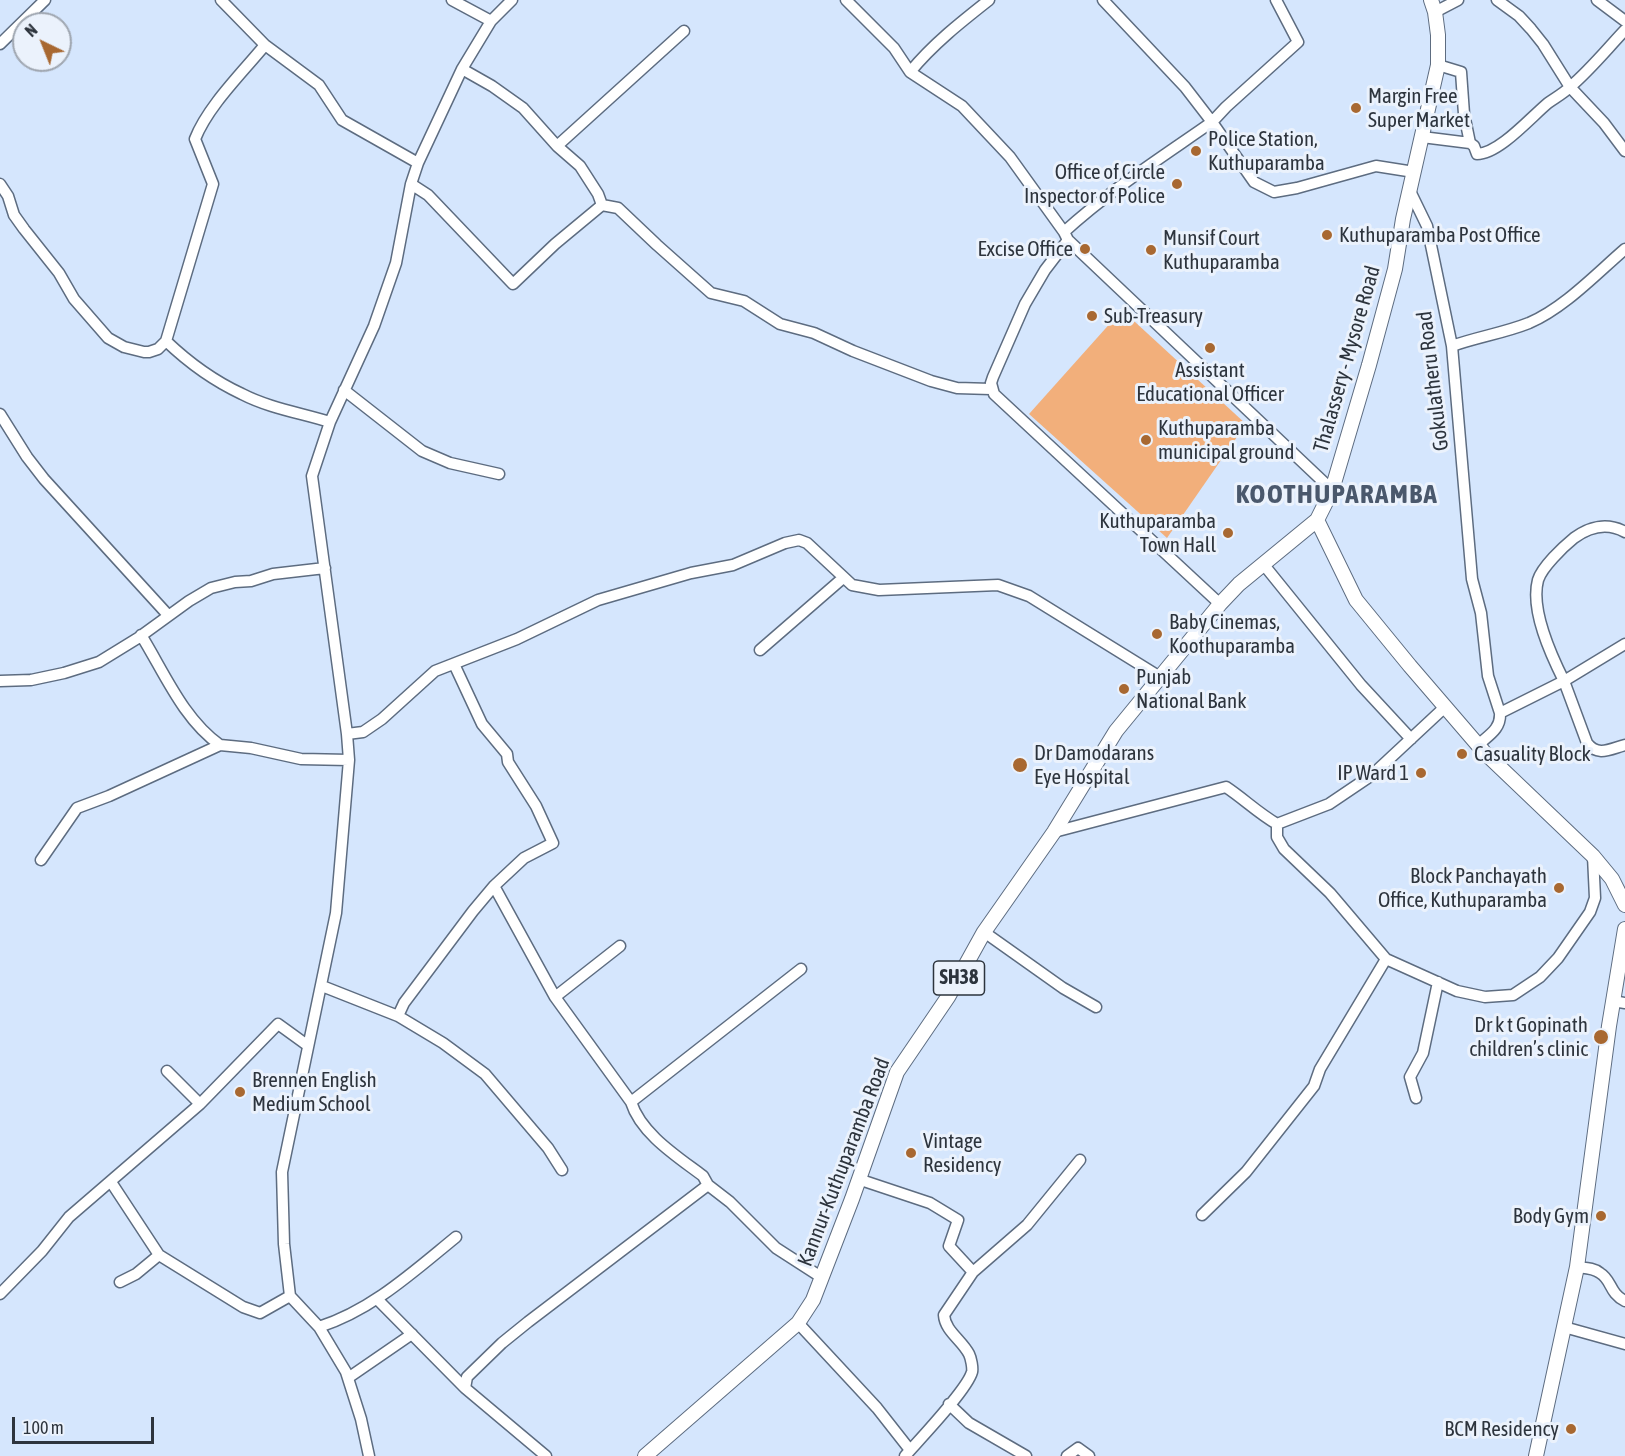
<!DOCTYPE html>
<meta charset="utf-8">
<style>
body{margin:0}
#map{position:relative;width:1625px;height:1456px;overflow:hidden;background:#d5e6fd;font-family:"Asap Condensed",sans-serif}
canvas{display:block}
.north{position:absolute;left:12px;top:12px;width:60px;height:60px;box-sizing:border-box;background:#ebf2fc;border:2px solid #9fa6b0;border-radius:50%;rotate:317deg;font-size:16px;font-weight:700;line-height:24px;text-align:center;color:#2d343d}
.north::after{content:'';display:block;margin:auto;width:21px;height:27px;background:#a86831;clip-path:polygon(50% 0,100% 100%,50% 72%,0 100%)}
.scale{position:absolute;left:12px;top:1417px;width:142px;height:27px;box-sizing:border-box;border:3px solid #2d343d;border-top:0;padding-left:8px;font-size:18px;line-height:21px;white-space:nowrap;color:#2d343d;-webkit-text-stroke:4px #ebf2fc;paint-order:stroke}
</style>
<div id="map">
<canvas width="1625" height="1456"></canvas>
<div class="north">N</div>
<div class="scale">100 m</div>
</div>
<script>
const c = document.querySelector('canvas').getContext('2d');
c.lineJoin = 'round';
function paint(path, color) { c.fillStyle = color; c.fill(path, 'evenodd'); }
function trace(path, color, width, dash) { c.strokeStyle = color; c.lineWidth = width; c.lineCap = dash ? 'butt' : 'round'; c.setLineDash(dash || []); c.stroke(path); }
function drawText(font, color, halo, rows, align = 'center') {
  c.font = font + ' "Asap Condensed",sans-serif'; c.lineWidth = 6; c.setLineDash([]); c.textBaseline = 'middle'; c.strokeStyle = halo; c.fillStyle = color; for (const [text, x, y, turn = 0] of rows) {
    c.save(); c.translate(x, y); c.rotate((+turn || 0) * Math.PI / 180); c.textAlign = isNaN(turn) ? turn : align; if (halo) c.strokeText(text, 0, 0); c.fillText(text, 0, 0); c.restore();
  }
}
const green = new Path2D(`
 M1122,310L1246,424L1167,538L1029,414Z`);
const minor = new Path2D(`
 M221,0L265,45L319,85L342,120L418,163
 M452,0L491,21
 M846,0L894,48L910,72L962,106L1010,157L1064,232L1068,240L1045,270L1025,304L993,377L991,383L994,394L1220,604
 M1103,0L1185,87L1212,122L1226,107L1298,42L1276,0
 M1497,0L1519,16L1531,29L1543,44L1570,87L1604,123L1625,151
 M1597,0L1625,21
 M1435,12L1458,0
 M0,44L45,0
 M1438,65L1461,72L1464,114L1470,143
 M462,69L492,86L523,108L557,146L580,166L598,194L602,205L618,208L657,245L711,293L744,301L780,324L814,333L853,351L931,381L957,388L991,389
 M910,72C933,44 961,22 989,0
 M1422,137L1470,143L1474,146L1477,154C1499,154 1531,117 1548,103C1555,98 1564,93 1570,87C1590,70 1607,49 1625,30
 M557,146L684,31
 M0,184L8,196L14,215L24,229L59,273L74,299L108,338L124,347L144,352H149L158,349L166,341C188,362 214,381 242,394C269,408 301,413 330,422
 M411,184L428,195L513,284L555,244L602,205
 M1410,191L1427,226L1452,346L1472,579L1481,613L1488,676L1500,713
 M1064,232C1110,190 1162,157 1212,122L1254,182L1274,192L1297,188L1376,166L1414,172
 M1068,240L1332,490
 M166,341L213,184L195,139C208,106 242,73 265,45
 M1452,346C1477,337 1504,333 1529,323C1564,308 1596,274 1625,249
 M344,390L422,451L450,463L499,474
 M0,414L27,457L44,479L168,615
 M1625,532C1607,522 1589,527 1574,538C1563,547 1542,567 1538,580C1530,610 1551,655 1564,681L1625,644
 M1264,565L1361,685L1411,739
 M141,635C164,672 183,719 220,745
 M760,650L843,578
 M0,681L31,680L64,673L99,662L138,638L189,601L211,588L235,582L251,581L273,574L325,568
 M347,734L363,732L382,719L435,671L517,639L598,600L691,573L733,565L785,543L799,540L807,543L852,585L879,590L998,585L1029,596L1160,677
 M1478,745C1489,735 1501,729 1500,713L1564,681L1587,743C1598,757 1610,749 1625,745
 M1277,824V837L1284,849L1330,893L1386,959L1457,991L1485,997L1513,995L1540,977L1558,958L1590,912L1595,898L1593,856
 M1054,832L1226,787C1244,799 1258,813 1277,824L1329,804L1372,775L1445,707
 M41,860L77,808L109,796L220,745L251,748L301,759L349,760
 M494,886L555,997L631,1102C641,1134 678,1157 703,1176L708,1185L730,1202L776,1248L821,1277
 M984,932L1063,988L1096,1007
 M322,986L398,1016L443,1043L485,1074L548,1148L562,1170
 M555,997L620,946
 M1613,1001L1625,1003
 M398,1016L404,1003L473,911L494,886L524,858L553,843L536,806L508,762L507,754L482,724L454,664
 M167,1071L200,1104
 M1416,1098L1410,1077L1423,1053L1438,982
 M631,1102L801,969
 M858,1179L930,1203L958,1220L949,1246L973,1272L944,1315C945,1331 962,1340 969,1354C971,1358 973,1368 972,1372C967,1390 919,1440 905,1456
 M111,1182L159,1255L243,1307L260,1313L290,1296
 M1202,1215L1246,1172L1314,1086L1320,1069L1386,959
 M1577,1267C1585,1268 1594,1268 1600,1273C1612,1280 1609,1293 1625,1301
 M973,1272L1027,1225L1080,1160
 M120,1282L136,1274L159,1255
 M0,1294L42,1251L69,1217L200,1104L278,1024L307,1045
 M377,1299L465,1388
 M798,1323L877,1408L910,1450
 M319,1327C372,1310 413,1272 456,1237
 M1564,1327L1625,1344
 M348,1378L412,1334
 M949,1404L969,1423L1026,1456
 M369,1456L361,1419L346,1372L319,1327L290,1296L284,1244L282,1172L336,913L349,760L347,734L312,476L330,422L374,326L396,263L411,184L418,163L462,69L491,21L512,0
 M546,1456L465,1388L467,1377L502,1343L528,1322L708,1185
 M1067,1456L1078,1448L1089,1456`);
const major = new Path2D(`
 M1431,0L1435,12L1438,35V65L1403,219L1395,269L1369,365L1332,490L1317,520L1356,600L1410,666L1484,752L1593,856L1612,879L1625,905
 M645,1456L798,1323L813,1300L852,1199L897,1072L948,997L984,932L1054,832L1116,731L1220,604L1239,584L1317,520
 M1536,1456L1577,1267L1609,1026L1625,929`);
const markers = [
 [1356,108,6,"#a86831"],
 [1196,151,6,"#a86831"],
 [1177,184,6,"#a86831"],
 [1327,235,6,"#a86831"],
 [1085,249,6,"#a86831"],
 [1151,250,6,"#a86831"],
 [1092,316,6,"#a86831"],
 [1210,348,6,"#a86831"],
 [1146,440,6,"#a86831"],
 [1228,533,6,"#a86831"],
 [1157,634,6,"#a86831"],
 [1124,689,6,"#a86831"],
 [1462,754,6,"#a86831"],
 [1020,765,8,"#a86831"],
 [1421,773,6,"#a86831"],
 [1559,888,6,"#a86831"],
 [1601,1037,8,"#a86831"],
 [240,1092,6,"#a86831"],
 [911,1153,6,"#a86831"],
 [1601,1216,6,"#a86831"],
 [1571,1429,6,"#a86831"]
];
const shields = [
 [959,978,51]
];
const shieldNames = [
 ["SH38",959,978]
];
const poiNames = [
 ["Margin Free",1368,96],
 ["Super Market",1368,120],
 ["Police Station,",1208,139],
 ["Kuthuparamba",1208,163],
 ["Office of Circle",1165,172,"right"],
 ["Inspector of Police",1165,196,"right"],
 ["Kuthuparamba Post Office",1339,235],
 ["Munsif Court",1163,238],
 ["Kuthuparamba",1163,262],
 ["Excise Office",1073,249,"right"],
 ["Sub-Treasury",1104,316],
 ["Assistant",1210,370,"center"],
 ["Educational Officer",1210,394,"center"],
 ["Kuthuparamba",1158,428],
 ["municipal ground",1158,452],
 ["Kuthuparamba",1216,521,"right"],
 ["Town Hall",1216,545,"right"],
 ["Baby Cinemas,",1169,622],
 ["Koothuparamba",1169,646],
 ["Punjab",1136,677],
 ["National Bank",1136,701],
 ["Dr Damodarans",1034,753],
 ["Eye Hospital",1034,777],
 ["Casuality Block",1474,754],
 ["IP Ward 1",1409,773,"right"],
 ["Block Panchayath",1547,876,"right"],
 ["Office, Kuthuparamba",1547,900,"right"],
 ["Dr k t Gopinath",1588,1025,"right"],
 ["children’s clinic",1588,1049,"right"],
 ["Brennen English",252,1080],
 ["Medium School",252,1104],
 ["Vintage",923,1141],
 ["Residency",923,1165],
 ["Body Gym",1589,1216,"right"],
 ["BCM Residency",1559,1429,"right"]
];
const streetNames = [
 ["Thalassery - Mysore Road",1347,359,-74],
 ["Gokulatheru Road",1433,381,-97],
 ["Kannur-Kuthuparamba Road",844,1162,-69]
];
const districtNames = [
 ["KOOTHUPARAMBA",1337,494]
];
paint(green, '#f2af7b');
trace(minor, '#5d6c80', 13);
trace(major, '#5d6c80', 16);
trace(minor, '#fff', 10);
trace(major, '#fff', 14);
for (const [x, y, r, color] of markers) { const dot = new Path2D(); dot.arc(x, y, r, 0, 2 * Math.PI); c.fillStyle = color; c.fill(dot); trace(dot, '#ebf2fc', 2); }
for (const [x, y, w] of shields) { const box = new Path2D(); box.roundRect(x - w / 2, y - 17, w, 34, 4.5); c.fillStyle = '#ebf2fc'; c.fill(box); trace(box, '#2d343d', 1.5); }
drawText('bold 20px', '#2d343d', null, shieldNames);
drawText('21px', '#2d343d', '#ebf2fc', poiNames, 'left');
drawText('21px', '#2d343d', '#ebf2fc', streetNames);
c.letterSpacing = '1.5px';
drawText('bold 27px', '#4a586c', '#ebf2fc', districtNames);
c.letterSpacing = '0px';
</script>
